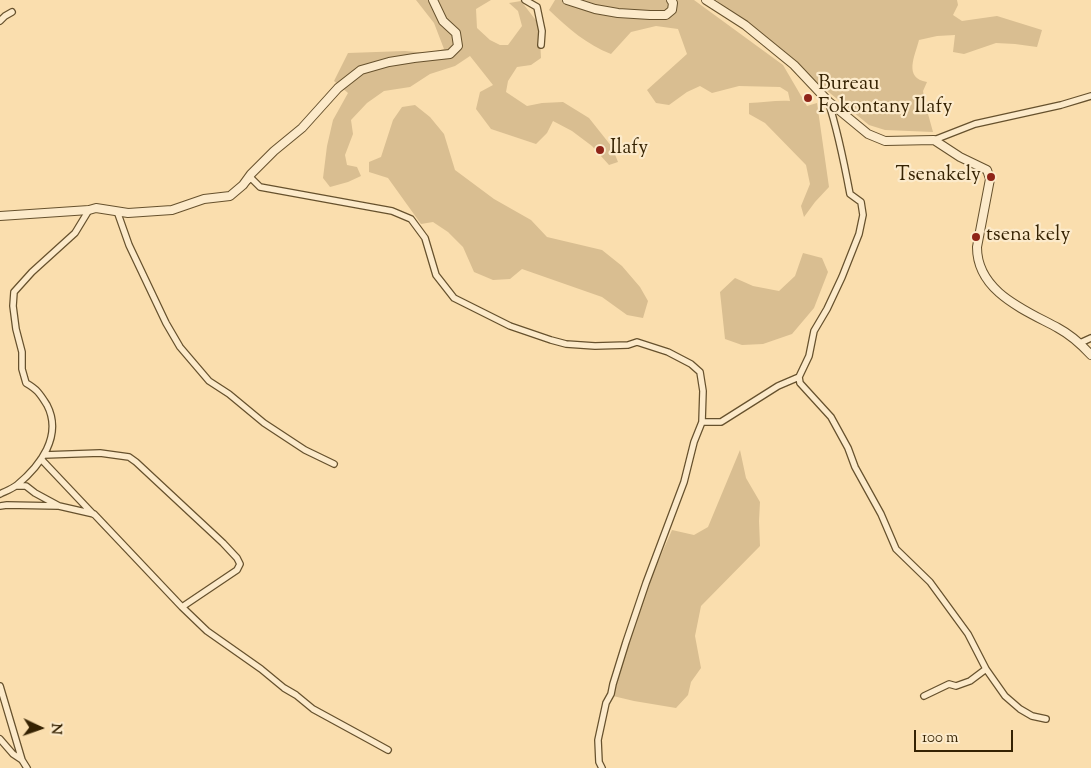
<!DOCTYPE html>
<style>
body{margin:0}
#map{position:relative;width:1091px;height:768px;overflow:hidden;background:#fadeae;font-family:"Sorts Mill Goudy",serif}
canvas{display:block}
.north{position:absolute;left:15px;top:703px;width:50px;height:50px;-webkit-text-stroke:4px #fceaca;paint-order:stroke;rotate:93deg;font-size:14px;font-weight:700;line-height:20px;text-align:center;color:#352202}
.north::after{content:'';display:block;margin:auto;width:18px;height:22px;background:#352202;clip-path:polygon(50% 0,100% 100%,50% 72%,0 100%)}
.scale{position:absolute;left:914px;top:730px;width:99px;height:22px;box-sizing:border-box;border:2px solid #352202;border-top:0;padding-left:6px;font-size:15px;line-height:18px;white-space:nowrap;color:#352202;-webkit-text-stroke:4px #fceaca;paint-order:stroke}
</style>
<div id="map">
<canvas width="1091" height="768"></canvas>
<div class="north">N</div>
<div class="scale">100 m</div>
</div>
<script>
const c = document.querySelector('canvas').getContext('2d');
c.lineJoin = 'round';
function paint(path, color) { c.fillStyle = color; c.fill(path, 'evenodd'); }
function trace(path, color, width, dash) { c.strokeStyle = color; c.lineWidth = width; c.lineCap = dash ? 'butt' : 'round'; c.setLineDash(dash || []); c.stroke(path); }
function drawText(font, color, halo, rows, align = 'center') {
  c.font = font + ' "Sorts Mill Goudy",serif'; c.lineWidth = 4.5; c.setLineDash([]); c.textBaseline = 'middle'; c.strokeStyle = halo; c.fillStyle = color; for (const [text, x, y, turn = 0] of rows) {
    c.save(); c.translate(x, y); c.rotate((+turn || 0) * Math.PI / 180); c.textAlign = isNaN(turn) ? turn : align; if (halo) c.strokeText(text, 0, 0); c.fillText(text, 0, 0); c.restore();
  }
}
const green = new Path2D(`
 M416,0H491L476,9L477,28L490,40L500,45H508L522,26L518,11L509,3L521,1L538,23L540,38L541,58L531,65L517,67L508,81L506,92L527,106L542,103L563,102L589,118L612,147L618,162L609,165L592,146L572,131L553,121L547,133L536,144L491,129L476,109L480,92L493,85L470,56L455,66L430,74L410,87L384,91L367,103L351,120L353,134L345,155L347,165L357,167L361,176L348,182L330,187L323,178L327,146L333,120L348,93L334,81L348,53L405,51L429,53L444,49L434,23Z
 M555,0H694L783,65L807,106L817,103L829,187L815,202L804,217L801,206L810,184L806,165L765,123L749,114V103C763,103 776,100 790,101L788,92L780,87L739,86L712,93L700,86L687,92L669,105L656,103L647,90L687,54L678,29L656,26L631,32L611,54C587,45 568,28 549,10Z
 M716,0H957L958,5L953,15L962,21L997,16L1042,30L1037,47L1015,44L996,43L964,54L953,52L955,35L937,36L919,40C915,56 903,78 927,82L923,91L925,103L933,132L885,130L869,125Z
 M415,105L430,117L444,134L455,170L494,199L531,220L547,237L602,250L622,266L640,287L648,301L643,318L627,315L602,297L522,269L510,279L493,280L474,272L463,247L448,232L433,222L421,224L388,178L369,172V162L381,157L393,120L402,107Z
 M803,253L822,258L828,272L814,308L792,334L763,344L742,345L725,339L720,292L735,278L753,286L779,291L795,276Z
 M740,450L746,478L760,502L759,521L760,546L701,606L695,636L701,668L691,682L688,695L676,708L634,701L613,696L615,681L650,580L672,530L694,535L708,527Z`);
const minor = new Path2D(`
 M525,0L537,7L542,31L541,45
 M0,21L5,16L12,12
 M828,101C838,131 844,162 850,194L861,202L863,215L859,234L842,277L827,309L814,331L809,356L799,377L800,383L831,417L848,448L855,467L881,514L896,549L930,582L968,634L986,669L1005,696L1020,709L1032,716L1046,719
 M934,140L975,124L1061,105L1091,96
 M246,182L251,178L260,187L392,211L411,219L425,238L436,275L454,298L510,326L551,340L566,344L595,346L628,345L637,342L668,352L691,364L700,372L703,391L702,422L694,442L684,482L646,583L626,642L613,684L611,694L606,703L598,740L599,762L602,768
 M117,211L129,245L166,323L180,347L209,381L229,394L264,423L305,450L334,464
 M1080,343L1091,338
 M702,422H721L778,386L799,377
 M44,455L100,453L129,457L136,462L223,543L237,558L240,564L237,570L182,607
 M41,459L93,514
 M16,486H26L35,493L59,506L94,514L182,607L207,631L261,669L284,688L296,695L313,709L368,739L388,750
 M0,494C6,491 12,489 17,485C40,466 63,436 47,405C40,394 38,390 26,383L22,369V352L16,329L13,306L14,292L32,272L75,233L89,210
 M0,506L7,505L58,506
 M0,686L22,760
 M924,696L949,684L956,686L970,681L986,669
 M0,739L13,754L22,760L27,768`);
const tertiary = new Path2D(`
 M567,0L595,9L618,13L650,15H666L672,10L673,3L671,0
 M706,0L745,25L794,65L828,101L868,134L885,141L934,140L960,157L987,170L990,179L977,247C977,292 1025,310 1058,328C1071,335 1081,344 1091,355
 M0,216L89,210L96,208L128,213L172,210L204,199L230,196L243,185L251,174L274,151L302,128L338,88L361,70L389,62L414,58L450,54L458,46L456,33L443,21L433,0`);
const markers = [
 [808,98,5,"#8f2418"],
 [600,150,5,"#8f2418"],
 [991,177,5,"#8f2418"],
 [976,237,5,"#8f2418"]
];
const poiNames = [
 ["Bureau",818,86],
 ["Fokontany Ilafy",818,109],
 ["Ilafy",610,150],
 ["Tsenakely",981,177,"right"],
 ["tsena kely",986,237]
];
paint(green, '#d9be91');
trace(minor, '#66512d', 8);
trace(tertiary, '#66512d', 10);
trace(minor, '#fceaca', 5.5);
trace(tertiary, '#fceaca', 8);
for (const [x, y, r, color] of markers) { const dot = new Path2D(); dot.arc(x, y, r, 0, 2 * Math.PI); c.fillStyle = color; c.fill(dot); trace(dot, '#fceaca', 2); }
drawText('20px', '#352202', '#fceaca', poiNames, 'left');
</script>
